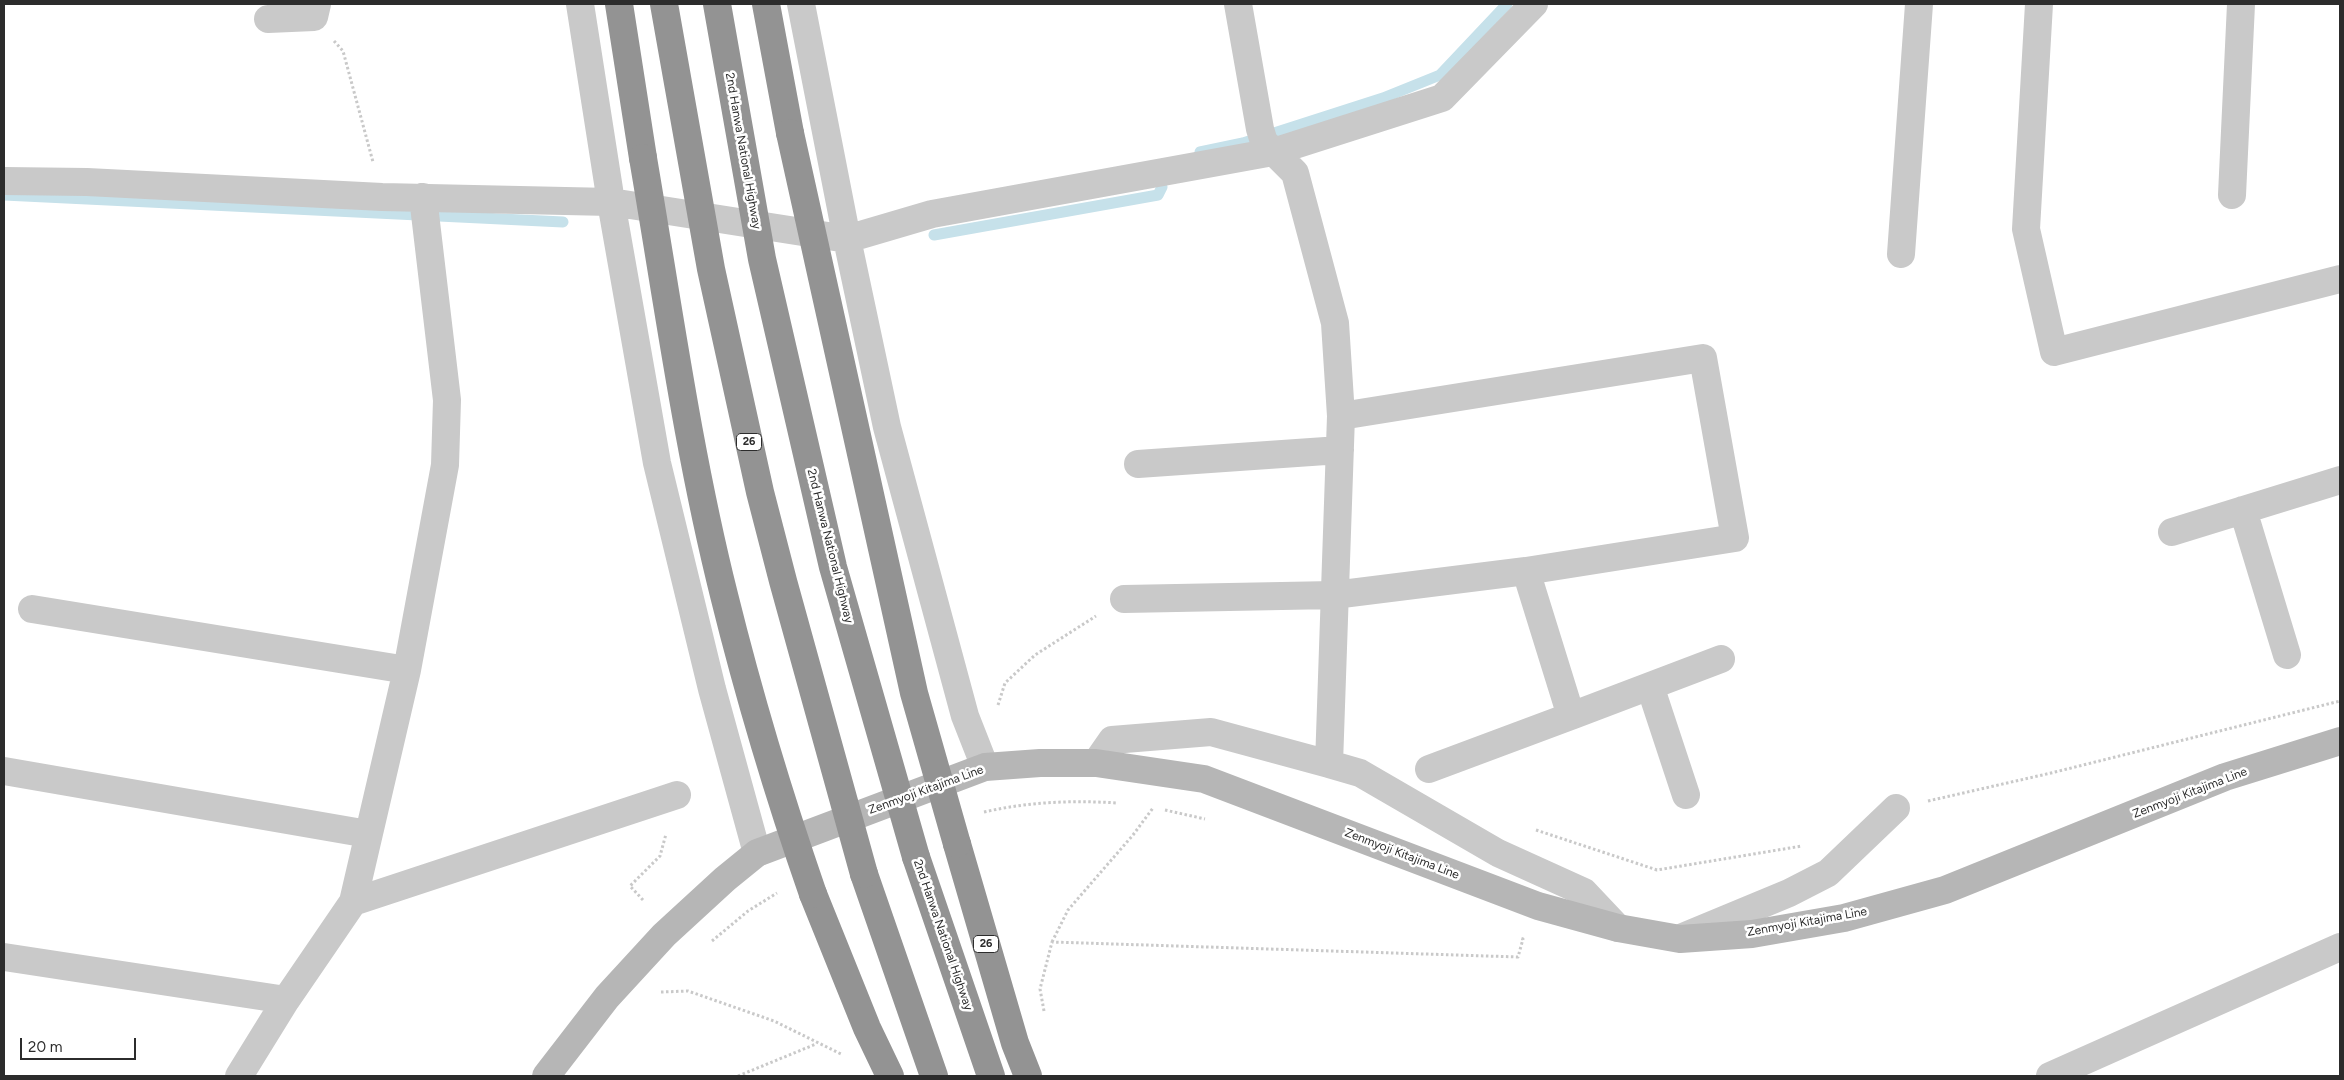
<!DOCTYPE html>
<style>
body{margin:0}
#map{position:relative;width:2344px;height:1080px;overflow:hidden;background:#fff;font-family:Figtree,sans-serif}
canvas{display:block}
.frame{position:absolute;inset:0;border:5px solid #2c2c2c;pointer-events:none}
.scale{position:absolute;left:20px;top:1038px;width:116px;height:22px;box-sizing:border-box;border:2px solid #2c2c2c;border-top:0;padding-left:6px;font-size:15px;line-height:18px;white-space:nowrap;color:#2c2c2c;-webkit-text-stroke:4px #fff;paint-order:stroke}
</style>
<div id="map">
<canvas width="2344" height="1080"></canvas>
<div class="frame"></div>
<div class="scale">20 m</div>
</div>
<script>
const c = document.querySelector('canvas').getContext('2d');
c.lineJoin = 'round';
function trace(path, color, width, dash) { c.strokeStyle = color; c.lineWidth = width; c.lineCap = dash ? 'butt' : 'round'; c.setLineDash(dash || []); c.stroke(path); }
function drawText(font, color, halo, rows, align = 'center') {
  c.font = font + ' Figtree,sans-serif'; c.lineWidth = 5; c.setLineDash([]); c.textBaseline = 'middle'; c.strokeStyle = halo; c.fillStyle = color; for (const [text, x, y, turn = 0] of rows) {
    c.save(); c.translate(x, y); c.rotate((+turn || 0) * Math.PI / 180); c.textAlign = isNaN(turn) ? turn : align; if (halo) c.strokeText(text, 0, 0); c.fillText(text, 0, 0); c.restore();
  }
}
const stream = new Path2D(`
 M1200,152L1243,143L1383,98L1440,75L1507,4
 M4,195L563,222
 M934,235L1158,195L1162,187`);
const path = new Path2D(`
 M334,41L343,51L373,162
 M998,705L1005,683L1035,655L1096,616
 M1928,801L2051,773L2340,701
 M1165,810L1205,819
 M984,812C1028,802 1072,800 1117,803
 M1536,830L1657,870L1802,846
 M643,900L630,886L660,856L666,834
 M712,941L748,911L777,893
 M1052,942L1068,910L1133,835L1153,808
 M661,992L688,991L774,1021L841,1054
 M1044,1011L1040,989L1052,942L1518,957L1523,939L1520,938
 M738,1076L816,1044`);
const street = new Path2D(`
 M580,4L611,202L657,463L712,689L757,853
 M801,4L847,239L887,427L965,716L985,767
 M2039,4L2026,229L2054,352L2340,279
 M268,19L314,17L317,4
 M4,181L87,182L382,197L611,202L847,239L932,214L1273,152L1442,98L1534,4
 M2232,195L2241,4
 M1901,254L1919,4
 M1138,464L1340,450
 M2243,510L2287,655
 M2172,532L2340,480
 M1124,599L1334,595L1526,571L1735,538L1703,358L1341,416
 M32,609L407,670
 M1650,686L1686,795
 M1571,716L1721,659
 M1096,763L1112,740L1211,732L1329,764L1341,416L1335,323L1295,173L1264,142L1260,129L1238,4
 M1329,764L1360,773L1498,853L1584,892L1618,928
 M1429,769L1571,716L1526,571
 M4,771L368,834
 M353,902L677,795
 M1683,937L1789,893L1828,873L1896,808
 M4,957L286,1000
 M239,1076L286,1000L353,902L407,670L445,465L447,400L423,197
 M2050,1076L2340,947`);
const secondary = new Path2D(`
 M546,1076L607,997L664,935L725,879L757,853L985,767L1040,763H1096L1204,779L1538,906L1618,928L1680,939L1752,934L1844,918L1945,890L2225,777L2340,741`);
const highway = new Path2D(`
 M619,4L643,158
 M766,4L790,133
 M957,844L1015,1043L1028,1076
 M916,857L991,1076
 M864,874L934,1076
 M813,894L867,1028L890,1076`);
const highwayBridge = new Path2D(`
 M664,4L711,269L760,492L783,581L864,874
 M717,4L762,259L833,567L916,857
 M790,133L914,693L957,844
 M643,158C668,304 688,452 724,595C749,696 779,796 813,894`);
const shields = [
 [749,442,25],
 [986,944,25]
];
const shieldNames = [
 ["26",749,442],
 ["26",986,944]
];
const streetNames = [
 ["2nd Hanwa National Highway",743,151,80],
 ["2nd Hanwa National Highway",830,546,76],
 ["Zenmyoji Kitajima Line",926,790,-20],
 ["Zenmyoji Kitajima Line",2190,793,-21],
 ["Zenmyoji Kitajima Line",1402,854,21],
 ["Zenmyoji Kitajima Line",1807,922,-10],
 ["2nd Hanwa National Highway",943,935,71]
];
trace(stream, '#c6e1ea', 11);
trace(path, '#c9c9c9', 3, [2.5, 2.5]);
trace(street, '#c9c9c9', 28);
trace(secondary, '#b6b6b6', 28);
trace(highway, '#939393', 28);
trace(highwayBridge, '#939393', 28);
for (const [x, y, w] of shields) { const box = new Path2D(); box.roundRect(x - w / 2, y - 8.5, w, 17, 4); c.fillStyle = '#fff'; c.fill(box); trace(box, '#2c2c2c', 1); }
drawText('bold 11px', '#2c2c2c', null, shieldNames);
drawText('12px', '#2c2c2c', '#fff', streetNames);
</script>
